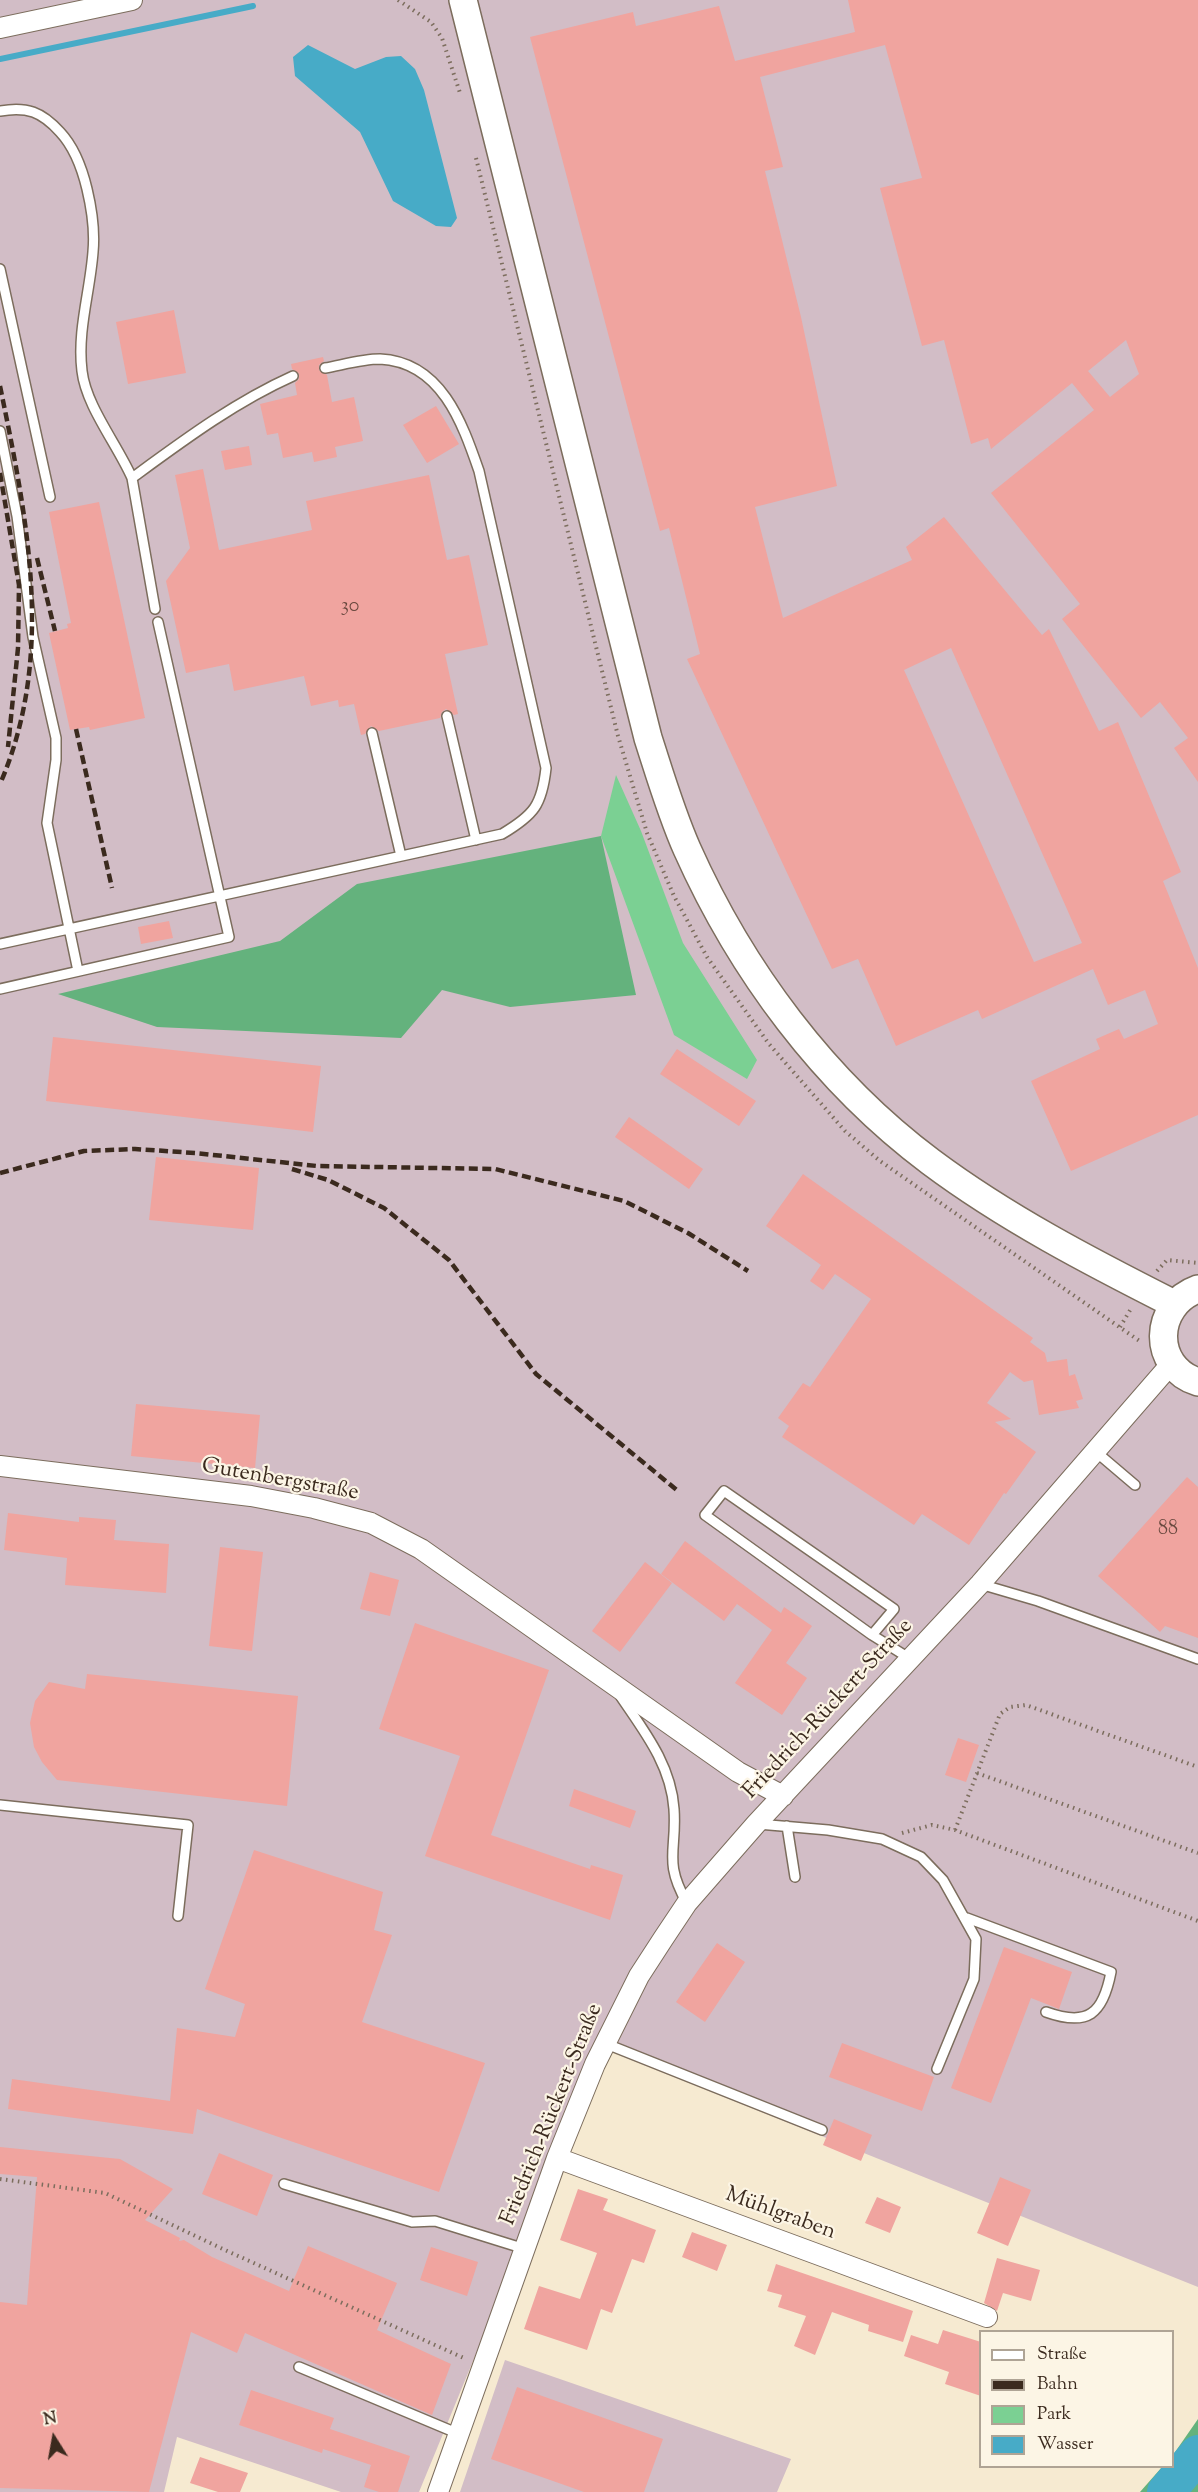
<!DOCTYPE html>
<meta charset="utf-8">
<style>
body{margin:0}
#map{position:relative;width:1198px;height:2492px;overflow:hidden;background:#f6ead1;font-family:"Sorts Mill Goudy",serif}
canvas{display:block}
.legend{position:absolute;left:979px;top:2330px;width:195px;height:138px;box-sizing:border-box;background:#fcf5e5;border:2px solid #afa495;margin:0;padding:8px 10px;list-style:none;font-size:18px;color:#3b2a1e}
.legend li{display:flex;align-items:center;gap:12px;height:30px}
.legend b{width:30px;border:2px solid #afa495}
.north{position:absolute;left:24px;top:2408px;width:60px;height:60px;-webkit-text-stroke:4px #fcf5e5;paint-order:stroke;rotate:349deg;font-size:16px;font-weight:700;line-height:24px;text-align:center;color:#3b2a1e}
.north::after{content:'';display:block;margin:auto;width:21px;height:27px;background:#3b2a1e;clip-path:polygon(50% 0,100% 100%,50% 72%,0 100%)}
</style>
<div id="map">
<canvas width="1198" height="2492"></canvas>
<ul class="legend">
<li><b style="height:8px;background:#fff"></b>Straße</li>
<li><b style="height:8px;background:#3b2a1e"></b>Bahn</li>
<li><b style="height:16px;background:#7bd093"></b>Park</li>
<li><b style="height:16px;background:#47abc7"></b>Wasser</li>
</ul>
<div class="north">N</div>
</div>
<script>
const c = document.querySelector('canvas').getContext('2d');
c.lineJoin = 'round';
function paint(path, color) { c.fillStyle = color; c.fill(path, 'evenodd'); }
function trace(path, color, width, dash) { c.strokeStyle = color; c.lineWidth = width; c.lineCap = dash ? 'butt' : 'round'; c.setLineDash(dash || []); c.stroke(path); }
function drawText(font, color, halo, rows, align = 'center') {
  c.font = font + ' "Sorts Mill Goudy",serif'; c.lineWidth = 4.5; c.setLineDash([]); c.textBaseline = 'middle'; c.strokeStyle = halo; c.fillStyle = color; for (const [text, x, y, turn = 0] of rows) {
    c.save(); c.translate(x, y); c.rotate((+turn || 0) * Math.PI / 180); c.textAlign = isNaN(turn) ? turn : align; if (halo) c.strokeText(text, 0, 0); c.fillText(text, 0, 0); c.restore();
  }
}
const industrial = new Path2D(`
 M0,0H1198V2287L602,2048L419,2492H341L177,2437L164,2492H0Z
 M505,2360L791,2459L777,2492H460Z`);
const green = new Path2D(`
 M616,775L641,831L683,943L757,1060L747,1079L674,1035L601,836Z`);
const forest = new Path2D(`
 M601,836L636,995L510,1007L442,990L401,1038L157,1027L58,994L280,941L357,884Z
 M1198,2419V2492H1140L1162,2467L1172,2466L1173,2455Z`);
const water = new Path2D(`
 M308,45L355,69L386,57L401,56L415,69L424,90L457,218L451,227L436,226L393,201L360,132L295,76L293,57Z`);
const stream = new Path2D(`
 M0,59L253,6`);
const river = new Path2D(`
 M1166,2492L1198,2454`);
const building = new Path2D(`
 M848,0H1198V782L1174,748L1188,738L1160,702L1141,718L1062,619L1080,604L991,493L1094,410L1072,383L991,449L988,438L971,444L944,340L922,346L880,188L922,178L885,45L760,77L783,167L765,171L801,317L837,486L755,507L783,618L912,560L906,547L944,517L1042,635L1049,629L1099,731L1118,722L1181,872L1163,881L1198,968V1115L1071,1171L1031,1081L1100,1049L1096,1039L1119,1029L1124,1039L1158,1024L1145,990L1108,1005L1093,969L982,1019L978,1010L896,1046L858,959L832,969L687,659L700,654L669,528L660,531L530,37L633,12L636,26L719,6L735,61L855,32ZM1126,340L1139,374L1110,397L1088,371ZM951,648L1082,943L1034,962L904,670Z
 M174,310L186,373L128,384L116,322Z
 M323,357L324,361L319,365V370L327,375L332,402L354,397L363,441L335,447L337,457L314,462L312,452L283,458L278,433L267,435L260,404L297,395L295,383L299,379V374L292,369L291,364Z
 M436,406L459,444L427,463L403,425Z
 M249,446L252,465L225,470L221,451Z
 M203,469L219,550L312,530L306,501L429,475L447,560L469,555L488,645L445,654L458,714L454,715L446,709L442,712L440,718L379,731L371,726L365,734L361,735L354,704L339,707L338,700L311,706L304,676L234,691L229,664L186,673L166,581L190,548L175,475Z
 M99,502L145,718L90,730L89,727L70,730L49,633L68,628L67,624L71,623L49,512Z
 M169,921L173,938L141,944L138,927Z
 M53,1037L321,1066L313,1132L46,1101Z
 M677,1049L756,1101L739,1126L660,1074Z
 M629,1117L703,1169L689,1189L615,1137Z
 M156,1157L259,1168L253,1230L149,1220Z
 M803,1174L1033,1338L1030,1342L1045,1353L1047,1362L1067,1359L1069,1376L1075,1374L1083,1399L1076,1401L1079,1408L1039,1415L1033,1380L1024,1382L1010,1372L987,1403L1011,1419L995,1422L1036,1452L1006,1494L1004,1493L969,1545L922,1514L914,1525L782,1437L789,1426L778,1418L803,1383L810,1387L871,1299L835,1274L823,1290L810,1281L821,1265L766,1226Z
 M136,1404L260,1415L255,1468L131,1456Z
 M1187,1477L1198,1487V1638L1165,1626L1160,1632L1098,1576Z
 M8,1513L79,1522V1517L116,1520L114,1540L169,1544L166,1593L65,1585L67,1558L4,1550Z
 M685,1541L781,1613L784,1607L812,1626L786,1663L807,1678L782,1715L735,1683L772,1630L737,1604L724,1621L661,1574Z
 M220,1547L263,1552L252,1651L209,1646Z
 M645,1562L672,1583L620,1652L592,1631Z
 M370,1572L399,1580L390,1616L360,1609Z
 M415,1623L549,1670L491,1835L590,1869L591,1865L623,1875L610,1920L425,1856L460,1756L379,1729Z
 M87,1674L298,1696L287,1806L57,1780L42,1762L34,1747L30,1723L35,1701L49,1682L85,1689Z
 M958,1738L979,1745L966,1782L945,1775Z
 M574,1789L636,1811L630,1828L569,1806Z
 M254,1850L383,1892L374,1930L392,1935L362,2022L485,2063L439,2192L197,2109L193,2134L8,2109L12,2079L170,2101L177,2028L235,2037L245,2004L205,1989Z
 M717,1943L745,1962L705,2022L676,2002Z
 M1004,1947L1072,1972L1059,2009L1031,1998L991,2103L951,2088Z
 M842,2043L934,2077L922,2111L829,2077Z
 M834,2119L872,2135L861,2161L823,2145Z
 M0,2147L120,2159L173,2189L145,2220L180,2238L179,2241L184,2240L212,2257L289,2291L308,2246L397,2283L377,2330L451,2364L432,2415L245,2333L237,2353L191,2332L149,2492L0,2488V2302L27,2305L37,2177L0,2174Z
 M219,2153L273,2175L257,2216L202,2194Z
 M1000,2177L1031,2190L1008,2246L977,2233Z
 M578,2189L608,2199L603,2210L656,2230L644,2263L632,2259L612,2313L601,2309L587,2350L524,2329L539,2286L580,2299L597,2253L560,2240Z
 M877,2197L901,2207L890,2233L865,2223Z
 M692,2232L727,2245L717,2271L682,2257Z
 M431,2247L478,2262L467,2296L420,2280Z
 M997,2258L1040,2270L1031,2301L1003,2293L997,2311L984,2303Z
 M776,2264L913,2311L903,2342L868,2331L869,2325L832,2312L815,2355L794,2346L806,2316L778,2307L782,2295L767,2291Z
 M943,2330L981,2342V2396L945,2384L949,2372L904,2356L911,2335L938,2344Z
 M517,2387L663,2439L644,2492H584L491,2459Z
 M251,2390L334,2418L330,2429L410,2456L398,2492H379L364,2487L371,2465L323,2449L322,2453L239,2425Z
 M200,2457L248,2473L240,2492H218L190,2483Z`);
const path = new Path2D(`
 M398,0L431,22L442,38L460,93
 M476,158L618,736L647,833L674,896L707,957L769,1044L845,1131L880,1161L1141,1342
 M1157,1271L1167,1260L1198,1263
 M1120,1327L1132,1307
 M977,1773L1198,1853
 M955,1830L1000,1714L1010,1707L1026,1705L1198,1767
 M902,1833L932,1825L955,1830L1198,1921
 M0,2179L105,2193L225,2250L466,2359`);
const service = new Path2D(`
 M0,111C27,106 42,112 60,132C75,148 82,168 87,189C92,210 95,231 93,252C90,292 77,331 82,371C86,406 117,444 132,478C184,440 235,402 293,376
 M0,269L50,497
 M0,431L17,516L33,637L56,738V760L47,823L78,971
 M132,478L155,609
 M447,716L476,840
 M372,733L401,856
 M0,944L502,834C534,815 542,805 546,768L479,471C462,422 441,362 380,359C362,359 342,365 325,368
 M0,989L229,937L158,622
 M1095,1451L1135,1485
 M980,1584L1038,1601L1198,1659
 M872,1635L894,1609L724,1491L705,1515L872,1635L909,1658
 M621,1697C644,1731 671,1765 674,1809C677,1851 663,1861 687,1903
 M0,1805L188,1825L178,1916
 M758,1824L828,1830L882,1839L921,1857L943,1880L976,1939L974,1979L937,2069
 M787,1826L795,1877
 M967,1918L1111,1972C1103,2014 1088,2027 1046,2012
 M604,2043L822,2130
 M284,2184L412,2222L435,2221L525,2249
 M299,2367L459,2434`);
const minor = new Path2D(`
 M0,28L132,0
 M0,1466L251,1496L314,1508L371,1523L421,1549L738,1772L783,1796
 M557,2158L987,2317
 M438,2492L557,2158L595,2064L639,1976L663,1939L687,1903L756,1824L980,1584L1171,1364`);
const secondary = new Path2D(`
 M463,0L648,738C660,775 671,813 687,849C741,970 824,1082 931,1162C1006,1218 1091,1262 1174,1304
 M1198,1289C1153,1305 1151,1367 1198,1382`);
const rail = new Path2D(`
 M0,386C27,518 56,655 0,784
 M0,473L19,585L18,648L8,747
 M37,558L55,631
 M76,729L112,888
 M292,1169L328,1180L384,1208L449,1260L536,1374L678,1491
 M0,1173L84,1151L135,1149L195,1153L317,1166L495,1169L624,1201L688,1233L748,1271`);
const numberNames = [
 ["30",350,608],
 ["88",1168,1531]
];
const streetNames = [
 ["Gutenbergstraße",280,1481,10],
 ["Friedrich-Rückert-Straße",829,1710,-47],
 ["Friedrich-Rückert-Straße",553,2115,-68],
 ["Mühlgraben",780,2215,20]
];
paint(industrial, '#d2bdc6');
paint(green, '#7bd093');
paint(forest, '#64b27d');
paint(water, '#47abc7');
trace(stream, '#47abc7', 6);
trace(river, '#47abc7', 38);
paint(building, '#f0a49f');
trace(service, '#7c6d5d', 12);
trace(minor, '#7c6d5d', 22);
trace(secondary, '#7c6d5d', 30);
trace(path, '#7c6d5d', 4, [1.5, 4.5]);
trace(service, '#fff', 9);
trace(minor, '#fff', 20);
trace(secondary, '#fff', 27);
trace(rail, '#3b2a1e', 4.5, [9, 4.5]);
drawText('20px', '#68483e', null, numberNames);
drawText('22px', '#3b2a1e', '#fcf5e5', streetNames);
</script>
